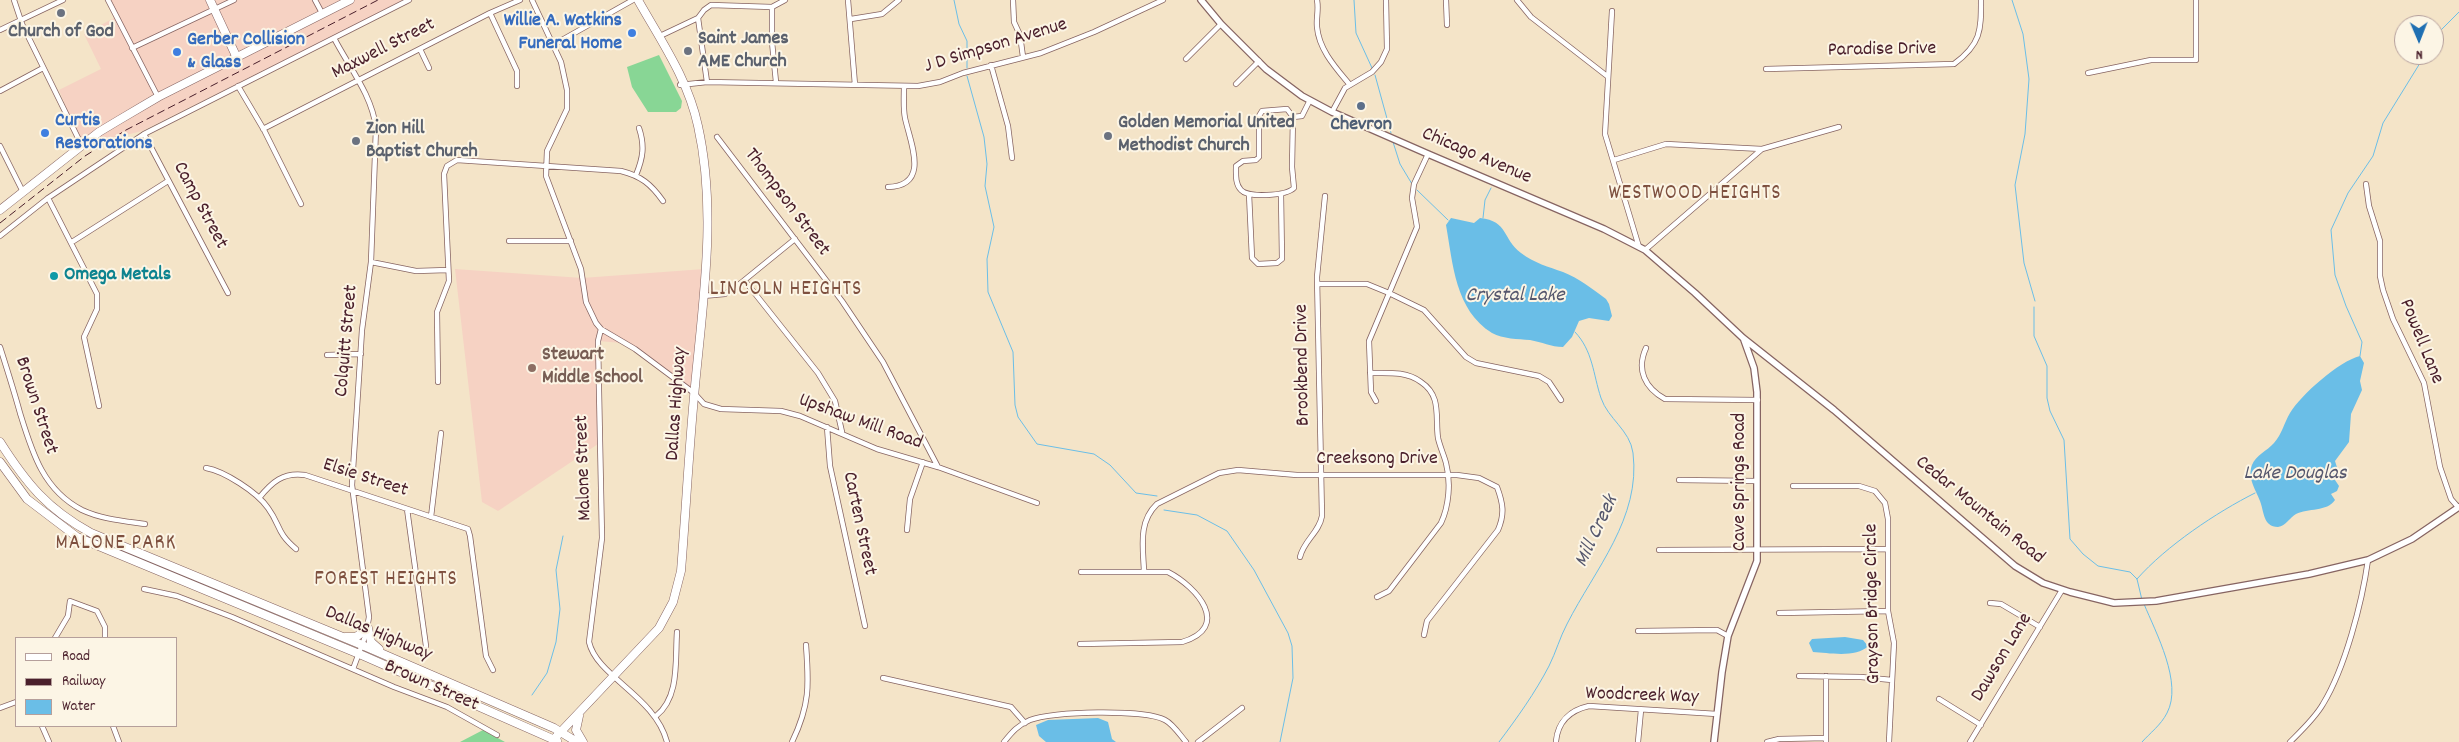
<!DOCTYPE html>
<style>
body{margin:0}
#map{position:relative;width:2459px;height:742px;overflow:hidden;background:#f4e4c8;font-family:Dekko,sans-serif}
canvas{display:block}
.legend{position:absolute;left:15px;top:637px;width:162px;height:90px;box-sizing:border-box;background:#fcf5e5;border:1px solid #b59f9b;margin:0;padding:6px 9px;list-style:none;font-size:15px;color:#4a1f2b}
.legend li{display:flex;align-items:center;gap:10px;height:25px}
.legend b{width:25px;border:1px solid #b59f9b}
.north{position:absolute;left:2394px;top:15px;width:50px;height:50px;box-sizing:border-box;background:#fcf5e5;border:1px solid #b59f9b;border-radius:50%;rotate:179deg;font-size:14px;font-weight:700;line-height:20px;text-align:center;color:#4a1f2b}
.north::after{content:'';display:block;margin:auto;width:18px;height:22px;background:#1f6fb2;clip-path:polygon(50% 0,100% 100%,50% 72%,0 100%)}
</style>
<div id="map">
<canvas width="2459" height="742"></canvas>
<ul class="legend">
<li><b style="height:6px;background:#fff"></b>Road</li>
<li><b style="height:6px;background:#4a1f2b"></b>Railway</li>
<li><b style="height:14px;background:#6abee7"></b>Water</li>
</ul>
<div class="north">N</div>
</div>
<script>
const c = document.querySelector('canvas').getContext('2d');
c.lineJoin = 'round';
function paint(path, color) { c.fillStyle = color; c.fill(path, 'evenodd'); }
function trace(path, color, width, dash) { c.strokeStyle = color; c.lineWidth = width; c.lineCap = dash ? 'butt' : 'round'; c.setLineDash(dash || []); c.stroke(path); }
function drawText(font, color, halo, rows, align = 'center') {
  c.font = font + ' Dekko,sans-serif'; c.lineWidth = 4; c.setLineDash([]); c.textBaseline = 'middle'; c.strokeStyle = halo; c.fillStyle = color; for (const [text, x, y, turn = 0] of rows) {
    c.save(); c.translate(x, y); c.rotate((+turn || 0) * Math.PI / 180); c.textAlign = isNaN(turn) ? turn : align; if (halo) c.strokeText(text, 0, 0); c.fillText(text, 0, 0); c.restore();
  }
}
const built = new Path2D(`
 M106,0H404L142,131L82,146L59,90L101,69L84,34L114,18Z
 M455,269L582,278L704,269L694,393L622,343L598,341V444L498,511L482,502Z`);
const green = new Path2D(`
 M659,55L682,101L681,108L676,112H648L632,87L627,67Z
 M483,730L505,742H460Z`);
const water = new Path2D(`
 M1451,218L1474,223L1480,218C1509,221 1502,239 1521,253C1534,263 1549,267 1563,272C1578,278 1593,289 1606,299L1609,304L1612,316L1609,321L1589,318L1579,321L1572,337L1563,347C1551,347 1542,342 1530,340C1518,339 1503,339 1492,333C1455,310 1453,264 1446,225Z
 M2360,356L2364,363L2360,381L2362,390L2351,414L2349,442L2335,461L2339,474L2334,475L2333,477L2339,486L2337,491L2331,494L2335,500C2327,512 2308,508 2296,514C2290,517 2286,526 2278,527C2263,527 2264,511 2260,501C2256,490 2247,478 2252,465C2256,455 2267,451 2274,443C2282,434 2284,423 2290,413C2301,395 2339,361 2360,356Z
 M1845,637L1863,640L1868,646C1857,658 1829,653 1813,652L1809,643L1812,639Z
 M1098,718L1108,722L1112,739L1116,742H1046L1039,736L1036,725L1048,720Z`);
const stream = new Path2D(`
 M954,0L959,24L967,41V68
 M1354,0L1356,33L1372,68
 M2012,0L2023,34L2029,79L2025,134L2015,185L2024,263L2035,301
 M2434,37L2459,12
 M1375,75L1391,133
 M967,76L984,137L987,164L985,186L994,227L987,259L988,292L1013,352L1015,405L1018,417L1037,444L1094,454L1110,465L1136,493L1157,496
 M1393,142L1400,164L1412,184
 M1417,190L1448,220
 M1483,218L1485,200L1491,188
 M2034,307V336L2047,366V398L2050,411L2064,440L2070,539L2083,554L2098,566L2130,572L2137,579L2142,600
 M2360,356L2362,342L2346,306L2335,275L2331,230L2348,193L2373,156L2383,123L2425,55
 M1164,510L1197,515L1227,531L1254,570L1288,633L1292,646L1293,678L1280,742
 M2137,579C2166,546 2217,512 2255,493
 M532,695L547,673L556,642L560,609L556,570L563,536
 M1499,742C1517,718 1535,693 1549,666C1556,652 1560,637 1567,624C1595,569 1641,518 1633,453C1630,430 1608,419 1601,398C1593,374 1593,351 1575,332
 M2142,742C2150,733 2161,725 2167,713C2183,683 2156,633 2144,604`);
const minor = new Path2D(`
 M14,0L22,24L82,146
 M108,0L158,97
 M315,0L322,13
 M532,0L561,62L567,90V109L547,151L546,176L581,269L586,302L596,323L601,329L635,349L694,393L704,404L721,409L781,411L800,416L877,449L938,467L1037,503
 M848,0L855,85
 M1013,0L1014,22L1020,35L1023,57
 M1317,0C1319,10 1316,18 1317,27C1319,50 1336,68 1350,85
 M1446,0L1447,25
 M1517,0L1531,17L1607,76
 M772,7V42L776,82
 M1612,11L1605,134L1639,247
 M490,13L517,71V86
 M851,19L882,14L899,0
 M0,30L63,0
 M660,36L698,18
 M334,38C349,67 372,95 376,128L371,262L362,330L352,485L369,617L366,634L353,669
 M553,45L633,0
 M132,48L234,0
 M420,49L429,68
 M1186,59L1221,24
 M991,65L1008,126L1012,158
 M1766,69L1954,64C1981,44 1981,31 1981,0
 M2088,73L2151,60H2196V0
 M707,82L698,18L704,10L711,5L772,7L785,0
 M1236,84L1259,61
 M680,85L707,82L918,86L940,82L963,73L1041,53L1094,32L1163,0
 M238,86L264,130L301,204
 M0,91L43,68
 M1332,112L1345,88L1372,72L1381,62L1387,49L1386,0
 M1293,117L1292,167L1294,188C1286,196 1248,198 1241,190C1235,184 1236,174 1236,166L1243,161L1256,160L1259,157V116L1262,111L1287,109L1293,117L1302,116L1310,100
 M263,129L490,13L520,0
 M144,134L228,293
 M717,137L842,301L883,362L938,467
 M0,146L23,192
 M1614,160L1666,144L1762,149
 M636,175C643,158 645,146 639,128
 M2366,184L2369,206L2380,241V276L2383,290L2393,319L2424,383L2440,467L2451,499L2458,507
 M888,187C931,186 910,142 905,118C903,108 904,97 904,86
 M1249,194L1252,258L1258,264L1277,263L1282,259L1281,194
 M48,198L97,294V309L84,337L99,406
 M0,236L48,198L144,134L409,0
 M509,241H571
 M72,242L168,181
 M1645,250L1762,149L1839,127
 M371,262L416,271L448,270
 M745,281L818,373L835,401L842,432
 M1318,284H1367L1389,293L1424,310L1466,357L1476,363L1539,376L1549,382L1561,400
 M703,296L725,294L736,287L795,239
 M601,329L598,341L602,538L589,642C597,677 655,696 667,742
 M0,347C7,369 14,391 20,413C32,452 43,490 82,510C101,519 124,521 145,524
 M1646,348C1636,370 1645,388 1665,399L1758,400
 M327,355L361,354
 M1370,373C1388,373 1406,371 1421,382C1442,396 1435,417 1438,438C1440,447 1444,455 1446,463C1451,482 1449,506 1441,523L1389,591L1377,597
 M438,382L437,312L449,281L444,174L447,166L457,160L621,171C641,176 651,184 663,201
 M1376,401L1371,392L1369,341L1417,227L1412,198L1414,184L1428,154
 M827,427L830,466L865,626
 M206,468C224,471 257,492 268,508C281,526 276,532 296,549
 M1679,480L1756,481
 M1793,486H1859L1875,491L1885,503L1888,519V611L1894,643L1889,742
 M259,498C272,482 283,472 305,475L468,529L470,536L486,656L493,670
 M407,509L426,646
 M431,517L441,433
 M907,530L910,499L923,462
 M1659,550L1887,549
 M1300,557C1304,540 1319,533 1322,516L1317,277L1325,196
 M1144,571C1143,547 1138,522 1157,504L1219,473L1238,470L1297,475H1457L1479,478L1497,487C1503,503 1505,514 1498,530L1427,621L1424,635
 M144,589L177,596L232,617L394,687L447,707L497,735
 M1990,603L2001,604L2040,627
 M1779,613L1888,611
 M1638,631L1717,630L1728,636
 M55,638L68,616L70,601L97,611L105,627V638
 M1080,644L1182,642C1232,627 1197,587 1168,572H1081
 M1799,676L1861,677L1892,680
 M1826,676V742
 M883,678L1011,707L1025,723
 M1939,699L1981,725
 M0,708L16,702
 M656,716C680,697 675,660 677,632
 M42,726L49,742
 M113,726L119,742
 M1556,741C1558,721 1571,710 1589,706L1717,714
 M792,742C810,705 809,685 806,645
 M1004,742C1012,732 1018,725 1030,720C1051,711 1145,709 1165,720C1173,724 1180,735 1186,742
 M1198,742L1242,708
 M1638,742L1641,710
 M1767,742L1779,739L1826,738
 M1970,742L2062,590
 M2290,742C2302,730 2315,718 2323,704C2345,668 2362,603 2368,560`);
const tertiary = new Path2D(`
 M1201,0L1221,24L1266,69L1302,96L1332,112L1428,154L1604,229L1645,250L1695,293L1743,338L1834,410L2015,566L2043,583L2070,592L2114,603L2156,601L2309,574L2368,560L2412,539L2459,507
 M1714,742L1722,672L1728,636L1757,561V392L1754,368L1744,340`);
const primary = new Path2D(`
 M210,0L237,58
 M0,210L99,132L119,120L158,97L350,0
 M0,442C26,483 47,509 91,533L362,645L554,728L577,742
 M0,462L27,499L77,537L364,656L557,741
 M368,628L371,642L379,649
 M345,637H356L368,628
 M579,716L576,730L583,742
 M554,739L659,628L673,602L681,571C686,509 689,447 695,386C703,301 717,211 698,126C688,79 661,41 638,0`);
const rail = new Path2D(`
 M0,223L85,156L126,130L378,0`);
const markers = [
 [61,13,5,"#6b7280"],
 [632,33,5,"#3f7fe0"],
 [688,51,5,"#6b7280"],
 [177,52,5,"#3f7fe0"],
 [1361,106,5,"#5c6f8a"],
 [45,133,5,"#3f7fe0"],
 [1108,136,5,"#6b7280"],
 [356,141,5,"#6b7280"],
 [54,276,5,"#0f9aa8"],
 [532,368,5,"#8d6e63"]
];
const shopNames = [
 ["Willie A. Watkins",622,22,"right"],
 ["Funeral Home",622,45,"right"],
 ["Gerber Collision",187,41],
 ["& Glass",187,64],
 ["Curtis",55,122],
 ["Restorations",55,145]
];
const worshipNames = [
 ["Church of God",61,33,"center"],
 ["Saint James",698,40],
 ["AME Church",698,63],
 ["Golden Memorial United",1118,124],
 ["Methodist Church",1118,147],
 ["Zion Hill",366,130],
 ["Baptist Church",366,153]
];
const streetNames = [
 ["J D Simpson Avenue",996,47,-17],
 ["Maxwell Street",384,50,-27],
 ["Paradise Drive",1882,51,-1],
 ["Chicago Avenue",1476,157,23],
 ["Thompson Street",786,203,53],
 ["Camp Street",199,206,62],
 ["Colquitt Street",348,341,-85],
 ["Powell Lane",2420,342,68],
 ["Brookbend Drive",1304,365,-91],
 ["Dallas Highway",678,404,-86],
 ["Brown Street",35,406,72],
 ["Upshaw Mill Road",860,423,20],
 ["Creeksong Drive",1377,460],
 ["Malone Street",585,468,-92],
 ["Elsie Street",365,479,18],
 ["Cave Springs Road",1741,482,-90],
 ["Cedar Mountain Road",1979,511,39],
 ["Carten Street",858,524,78],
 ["Grayson Bridge Circle",1874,604,-91],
 ["Dallas Highway",378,635,23],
 ["Dawson Lane",2003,658,-59],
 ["Brown Street",431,687,24],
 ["Woodcreek Way",1642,697,2]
];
const serviceNames = [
 ["Chevron",1361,126]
];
const cultureNames = [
 ["Omega Metals",64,276]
];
const educationNames = [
 ["Stewart",542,356],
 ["Middle School",542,379]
];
const neighbourhoodNames = [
 ["WESTWOOD HEIGHTS",1695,195],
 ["LINCOLN HEIGHTS",786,291],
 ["MALONE PARK",116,545],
 ["FOREST HEIGHTS",386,581]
];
const waterNames = [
 ["Crystal Lake",1515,297],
 ["Lake Douglas",2295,475],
 ["Mill Creek",1598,532,-65]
];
paint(built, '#f6d2c3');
paint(green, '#88d695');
paint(water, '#6abee7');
trace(stream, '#6abee7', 1);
trace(minor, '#866462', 6);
trace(tertiary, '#866462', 8);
trace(primary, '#866462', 9);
trace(minor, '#fff', 4.5);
trace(tertiary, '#fff', 5.5);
trace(primary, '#fff', 8);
trace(rail, '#4a1f2b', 1, [8, 4]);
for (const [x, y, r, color] of markers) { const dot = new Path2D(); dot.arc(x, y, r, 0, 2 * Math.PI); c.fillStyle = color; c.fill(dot); trace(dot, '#fcf5e5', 2); }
drawText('bold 20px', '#366cbe', '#fcf5e5', shopNames, 'left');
drawText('bold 20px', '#5b616d', '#fcf5e5', worshipNames, 'left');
drawText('20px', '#4a1f2b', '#fcf5e5', streetNames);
drawText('bold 20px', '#4e5e75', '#fcf5e5', serviceNames);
drawText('bold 20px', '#0d838f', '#fcf5e5', cultureNames, 'left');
drawText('bold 20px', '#785e54', '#fcf5e5', educationNames, 'left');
c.letterSpacing = '1px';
drawText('21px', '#7e503f', '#fcf5e5', neighbourhoodNames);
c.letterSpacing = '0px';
drawText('italic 21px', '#55576d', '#fcf5e5', waterNames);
</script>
